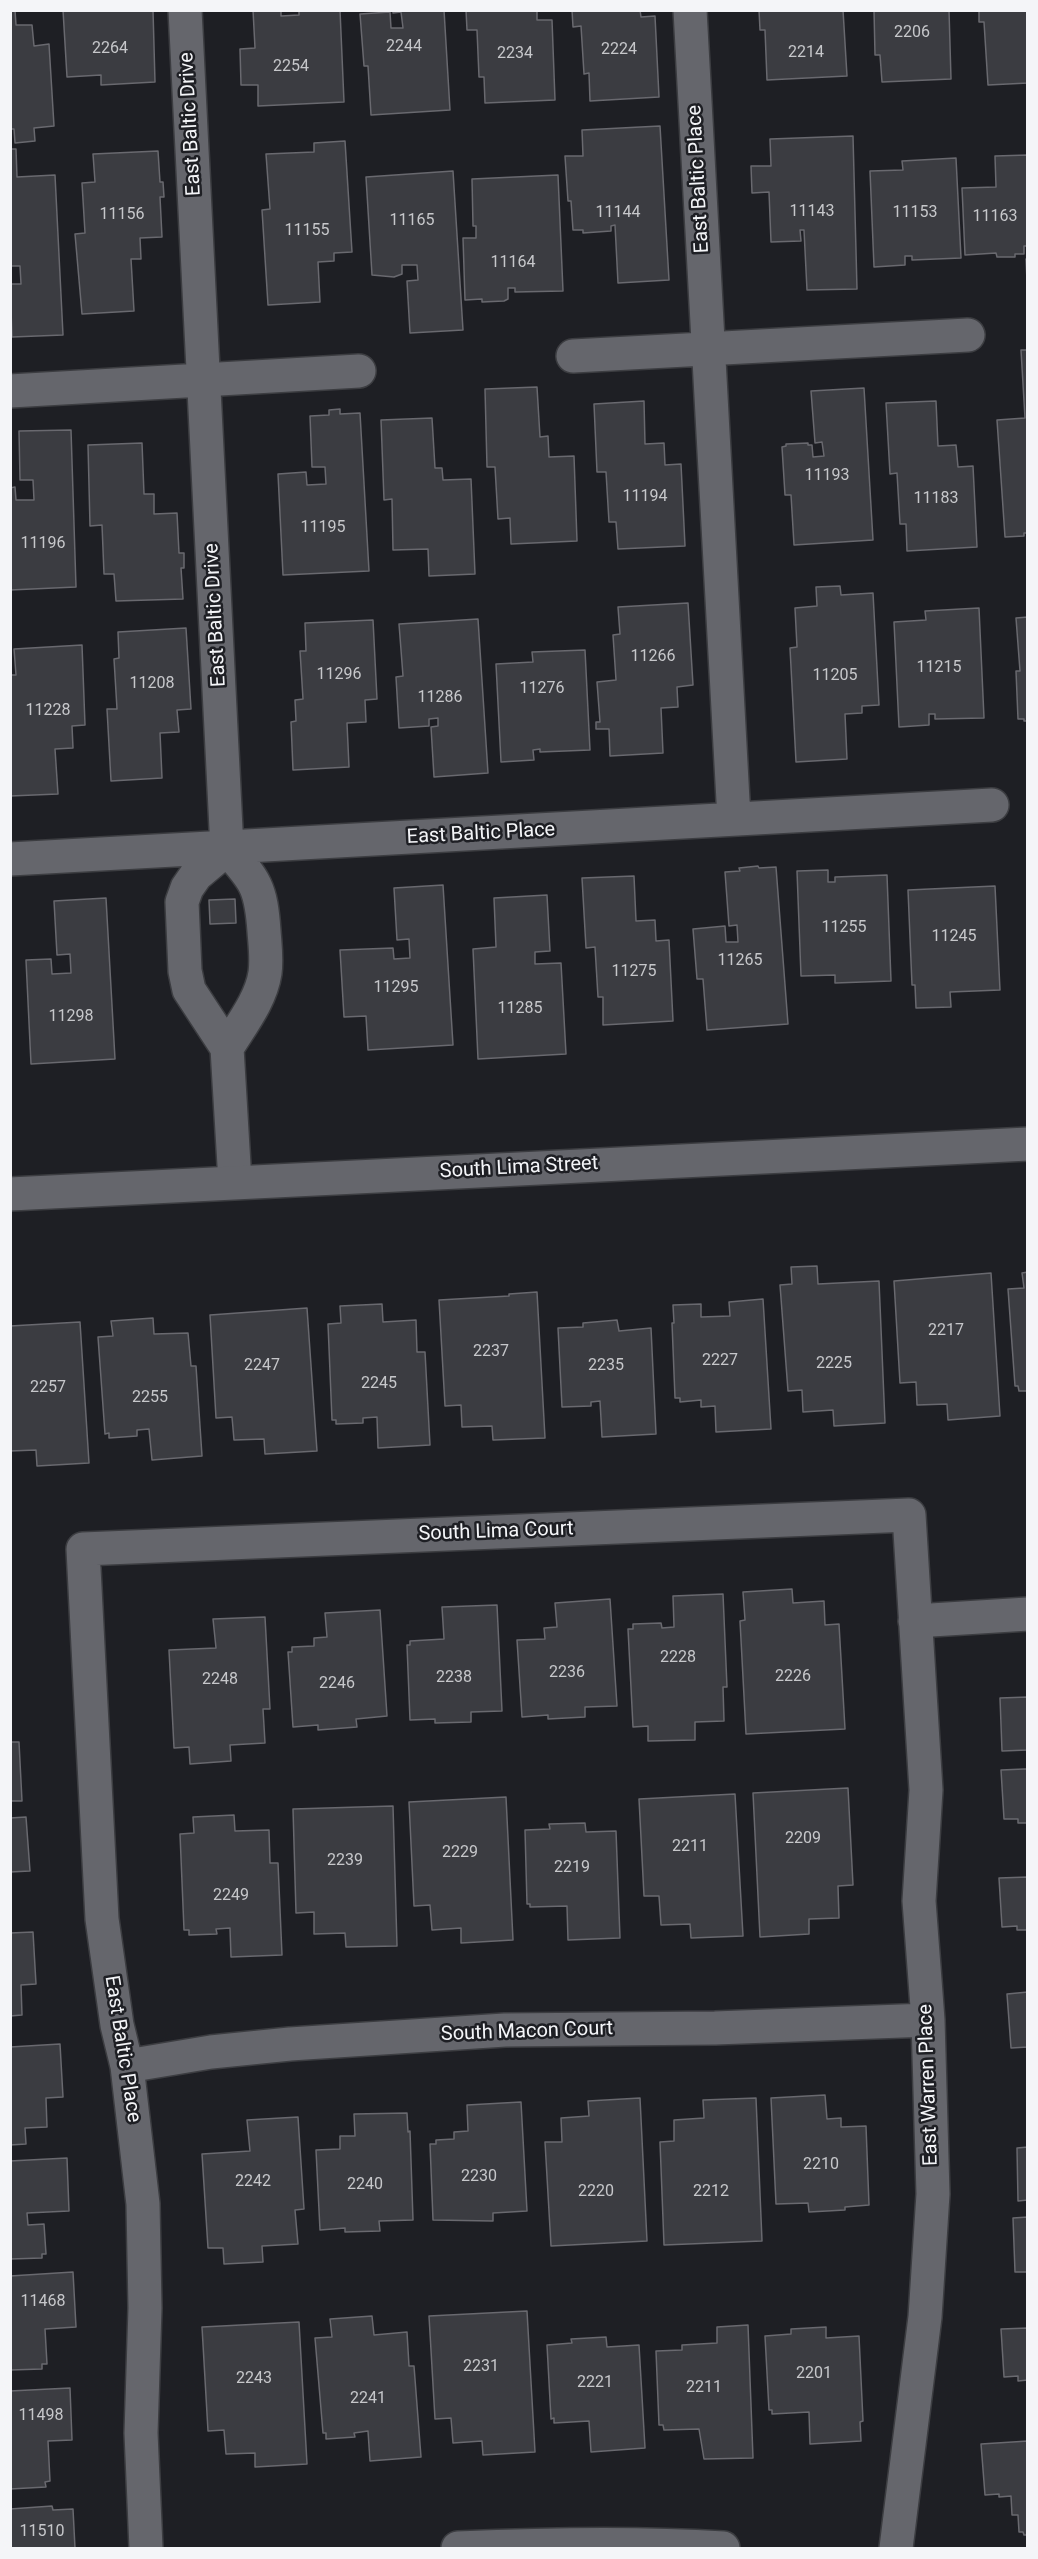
<!DOCTYPE html>
<style>
body{margin:0}
#map{position:relative;width:1038px;height:2559px;overflow:hidden;background:#1e1f24;font-family:Roboto,sans-serif}
canvas{display:block}
.frame{position:absolute;inset:0;border:12px solid #f4f5f8;pointer-events:none}
</style>
<div id="map">
<canvas width="1038" height="2559"></canvas>
<div class="frame"></div>
</div>
<script>
const c = document.querySelector('canvas').getContext('2d');
c.lineJoin = 'round';
function paint(path, color) { c.fillStyle = color; c.fill(path, 'evenodd'); }
function trace(path, color, width, dash) { c.strokeStyle = color; c.lineWidth = width; c.lineCap = dash ? 'butt' : 'round'; c.setLineDash(dash || []); c.stroke(path); }
function drawText(font, color, halo, rows, align = 'center') {
  c.font = font + ' Roboto,sans-serif'; c.lineWidth = 5; c.setLineDash([]); c.textBaseline = 'middle'; c.strokeStyle = halo; c.fillStyle = color; for (const [text, x, y, turn = 0] of rows) {
    c.save(); c.translate(x, y); c.rotate((+turn || 0) * Math.PI / 180); c.textAlign = isNaN(turn) ? turn : align; if (halo) c.strokeText(text, 0, 0); c.fillText(text, 0, 0); c.restore();
  }
}
const building = new Path2D(`
 M10,10H15L16,25H32L34,46L49,44L54,126L34,128L35,141L15,143L14,129H10Z
 M63,10H153L155,82L101,85V75L67,77Z
 M253,10H281V16L299,15V10H340L344,102L258,106V85H241L240,49L255,48Z
 M393,10H444L450,110L371,115L368,66H364L360,14L390,12L391,28H403L401,12L393,13Z
 M466,10H537V20H552L555,100L485,103L484,77H479L477,30H467Z
 M572,10H640L641,17L655,16L659,97L590,101L589,73L584,74L581,26L573,27Z
 M759,10H843L847,76L767,80L765,30H760Z
 M874,10H949L951,79L882,82L880,55H875Z
 M979,10H1028V83L988,85L984,22H979Z
 M660,126L669,280L618,283L615,225L611,226V231L583,233V230H573L571,201H568L565,156H583L582,130Z
 M853,136L857,289L807,290L804,230H800L801,241L771,242L769,192L752,193L751,166H771L770,139Z
 M345,141L352,252L334,253V261L318,262L320,302L268,305L262,210L270,209L266,154L314,152V143Z
 M10,149H16L17,177L55,175L63,335L12,337L10,284H21L20,266H10Z
 M158,151L160,182H163L164,197H160L162,237L140,238L141,259H131L134,311L82,314L75,234L85,233L82,183L95,182L93,154Z
 M1028,155V246H1024V254H1015V257H997L996,253L965,255L962,188L996,187L995,156Z
 M956,158L961,258L912,260V256H905V265L874,267L870,171L903,170L902,161Z
 M453,171L463,330L410,333L407,281L418,280L417,265H402V274L394,277L372,275L366,177Z
 M558,175L563,291L515,292V288H508V299L504,301L482,302V299L465,300L463,238H476V226H473L472,179Z
 M1026,259H1028V303Z
 M1021,350H1028V533H1024V536L1005,537L997,420L1025,418Z
 M537,387L540,437L548,436L549,457L574,456L577,541L511,544L510,518L498,519L495,467H487L485,389Z
 M864,388L873,540L794,545L791,495H785L782,447L786,446V444L808,443V445H812L813,457L824,456L822,442L815,443L811,391Z
 M644,401L645,444L664,443L665,465L681,464L685,546L618,549L616,522H609L606,472H597L594,404Z
 M936,401L938,446L956,445L958,467L973,466L977,547L907,551L906,524H900L897,473L890,474L886,403Z
 M340,409V414L360,413L369,571L283,575L278,474L306,472L307,485L326,484L325,467H312L310,416L329,415V410Z
 M432,418L435,468H442L443,480L471,479L475,574L429,576L428,549L393,550L392,499L384,500L381,420Z
 M71,430L76,587L10,590V488L15,487L16,500H34L33,480H20L19,431Z
 M142,443L144,494H154V514L177,513L179,553H184V568H181L183,599L116,601L114,574H104L102,525L90,526L88,445Z
 M840,586L841,595L873,593L879,705L862,706V713L845,714L847,759L796,762L790,648L797,647L795,608L817,606L816,587Z
 M688,603L693,685L677,687L678,707L661,708L663,753L610,756L609,729H596V722H600L597,682L616,680L613,635L620,634L618,607Z
 M979,608L984,718L935,719V714H929V725L899,727L894,622L926,620L925,611Z
 M1028,617V721H1024V719H1018L1016,671H1020L1016,618Z
 M478,619L488,773L434,777L431,727L438,726V718L429,719V726L399,728L396,677L403,676L399,624Z
 M373,620L377,699L365,700L366,722L347,723L349,767L293,770L291,722L296,721L295,700L303,699L300,651H306L305,623Z
 M186,628L191,709L177,710L179,732L160,733L162,778L111,781L107,709H117L114,659L119,658L118,632Z
 M82,645L85,725L72,726L73,748L55,749L58,794L10,796V675H16L14,649Z
 M585,650L590,750L540,752V749L533,750L534,760L501,762L496,664L533,662L532,652Z
 M758,866L759,868L776,867L788,1024L707,1030L703,979H697L693,929L725,926L726,942H738L737,925L729,926L725,872L740,871L739,868Z
 M828,870V882H835V877L887,875L891,981L835,983V975L801,976L797,871Z
 M634,876L636,921L655,920L656,941L669,940L673,1021L603,1025V997H598L595,947L586,948L582,878Z
 M443,885L453,1045L368,1050L366,1016L344,1017L340,950L393,948L394,959L410,958L409,939L397,940L394,888Z
 M995,886L1000,990L950,992L951,1007L916,1008L915,985H912L908,890Z
 M547,895L550,951L535,952V964L561,963L566,1054L478,1059L473,949L496,947L494,898Z
 M106,898L115,1059L31,1064L26,960L51,959L52,974L71,973L70,954L57,955L54,901Z
 M235,899L236,923L210,924L209,900Z
 M817,1266L818,1284L879,1281L885,1423L834,1426L833,1410L803,1412L802,1390L788,1391L780,1285L792,1284L791,1267Z
 M1028,1272V1391H1019L1018,1386H1015L1008,1289L1024,1288L1022,1273Z
 M991,1273L1000,1416L948,1420L947,1404L917,1405L916,1382L900,1383L894,1281Z
 M537,1292L545,1438L493,1440L492,1426L462,1427L461,1405L445,1406L439,1300L509,1296V1294Z
 M763,1299L771,1429L716,1432L715,1406L701,1407V1400L680,1402V1398H675L672,1323H674L673,1305L701,1304V1317L730,1316L729,1302Z
 M382,1304L383,1322L416,1320L417,1352H425L430,1445L378,1448L377,1417L363,1418V1423L336,1424V1420H332L328,1324L341,1323L340,1306Z
 M307,1308L317,1451L265,1454L264,1439L234,1440L232,1417L216,1418L210,1315Z
 M153,1318L154,1334L188,1333L191,1366H196L202,1456L152,1460L149,1429L137,1430V1436L109,1438V1433L105,1434L98,1337L113,1336L111,1321Z
 M617,1320L619,1331L651,1328L656,1434L602,1437L600,1401L591,1402V1406L562,1407L558,1328L583,1327V1323Z
 M80,1322L89,1463L37,1466L36,1450L10,1451V1326Z
 M792,1589L793,1603L824,1601L825,1625L839,1624L845,1729L746,1734L740,1621L745,1620L743,1592Z
 M723,1594L727,1687H723L724,1721L695,1722V1740L648,1741V1726L633,1727L628,1629H633V1624L661,1623L662,1628L674,1627L673,1596Z
 M610,1599L617,1706L585,1707V1717L548,1719V1715L522,1717L517,1640L545,1639L544,1628L557,1627L555,1603Z
 M497,1605L502,1711L471,1712V1722L435,1723V1719L410,1720L407,1645H410V1641L444,1639L442,1607Z
 M380,1610L387,1716L356,1719L357,1727L318,1730V1725L293,1727L288,1652H292V1647L314,1646V1638L327,1637L325,1613Z
 M265,1617L270,1709H263L265,1743L230,1745L231,1761L190,1764L189,1747L174,1748L169,1650L216,1648L213,1619Z
 M1028,1697V1750L1002,1751L1000,1698Z
 M10,1742H19L22,1801H10Z
 M1024,1769H1028V1823H1018V1819H1004L1001,1770Z
 M848,1788L853,1885L838,1886L839,1918L809,1919V1934L760,1937L753,1793Z
 M735,1794L743,1936L691,1938L690,1924L661,1925L659,1896H644L639,1799Z
 M506,1797L513,1940L461,1943V1928L432,1930L430,1905L414,1906L409,1802Z
 M393,1806L397,1946L346,1947L345,1933L314,1934V1912L296,1913L293,1809Z
 M234,1815L235,1831L269,1830L270,1863H278L282,1955L231,1957L230,1928L216,1929L217,1934L189,1935V1930H184L180,1834L194,1833L193,1817Z
 M26,1817L30,1871L10,1872V1818Z
 M585,1823L586,1832L616,1831L620,1938L568,1940L567,1906L530,1907V1904H527L525,1830L550,1829L549,1824Z
 M1028,1877V1930H1017V1926L1002,1927L999,1878Z
 M33,1932L36,1984L21,1985L22,2015L10,2016V1933Z
 M1028,1992V2047L1011,2048L1007,1994Z
 M60,2044L63,2097L46,2098L47,2127L25,2128L26,2144L10,2145V2047Z
 M825,2095L827,2119L841,2118V2127L866,2126L869,2205L845,2207V2210L809,2212L808,2203L776,2204L771,2098Z
 M640,2098L647,2241L551,2246L545,2142H562L561,2118L589,2116L588,2101Z
 M756,2098L762,2241L664,2245L660,2142L674,2141V2120L704,2118L703,2100Z
 M521,2102L527,2211L493,2213V2221L433,2220L430,2144H436V2140L454,2139V2132L468,2131L467,2105Z
 M407,2113L408,2132L410,2131L413,2220L379,2221L380,2231L345,2232V2228L320,2230L316,2150L340,2149V2136H355L354,2114Z
 M298,2117L304,2209L295,2210L298,2244L262,2246L263,2262L224,2264L223,2248H208L202,2154L250,2151L247,2120Z
 M1028,2147V2200L1018,2201L1017,2148Z
 M67,2158L69,2211L27,2213L28,2225L44,2224L46,2254H42V2258L10,2259V2161Z
 M1028,2217V2272H1015L1013,2218Z
 M73,2272L76,2327L45,2329L47,2364H42V2369L10,2370V2276Z
 M527,2311L535,2452L483,2455L482,2441L453,2443L451,2418L435,2419L429,2316Z
 M372,2316L374,2335L407,2332L409,2366H414L421,2457L370,2461L368,2431L354,2433L355,2437L326,2439V2433H323L315,2338L332,2337L330,2319Z
 M299,2322L307,2464L255,2467V2453L226,2454L224,2430L208,2431L202,2327Z
 M748,2325L753,2458L704,2459L699,2429L664,2430L663,2425H659L656,2351L682,2350V2345L717,2343V2327Z
 M826,2327V2338L859,2336L863,2421L860,2422L861,2441L810,2444L809,2412L772,2414V2410H769L765,2336L791,2334V2329Z
 M1028,2328V2380L1018,2381V2376L1004,2377L1001,2329Z
 M606,2337L607,2347L639,2345L645,2448L591,2452L589,2421L554,2423V2418L551,2419L547,2345L572,2343L571,2339Z
 M70,2388L72,2440L48,2441L50,2481L45,2482L46,2487L10,2489V2391Z
 M1028,2441V2535H1024L1023,2532H1019L1018,2515H1012L1011,2496L999,2497V2494L985,2495L981,2444Z
 M52,2506L53,2510L73,2509L75,2548H10V2509Z`);
const minor = new Path2D(`
 M185,10L227,849C256,881 261,888 264,931C265,945 267,959 265,973C261,1000 241,1025 227,1048
 M690,10L734,819
 M573,356L968,335
 M10,391L359,371
 M227,849L196,875L187,888L182,902L185,971L189,990L227,1048L235,1182
 M10,859L992,805
 M915,1621L1028,1614
 M127,2066L211,2052L290,2044L505,2030L715,2028L928,2020
 M146,2548L141,2433L145,2308L143,2204L127,2066L117,2025L102,1919L83,1549L909,1515L926,1790L919,1901L928,2020L933,2194L925,2317L896,2548
 M458,2548C547,2544 634,2542 723,2548`);
const tertiary = new Path2D(`
 M10,1194L1028,1144`);
const numberNames = [
 ["2206",912,33],
 ["2244",404,47],
 ["2264",110,49],
 ["2224",619,50],
 ["2214",806,53],
 ["2234",515,54],
 ["2254",291,67],
 ["11143",812,212],
 ["11144",618,213],
 ["11153",915,213],
 ["11156",122,215],
 ["11163",995,217],
 ["11165",412,221],
 ["11155",307,231],
 ["11164",513,263],
 ["11193",827,476],
 ["11194",645,497],
 ["11183",936,499],
 ["11195",323,528],
 ["11196",43,544],
 ["11266",653,657],
 ["11215",939,668],
 ["11296",339,675],
 ["11205",835,676],
 ["11208",152,684],
 ["11276",542,689],
 ["11286",440,698],
 ["11228",48,711],
 ["11255",844,928],
 ["11245",954,937],
 ["11265",740,961],
 ["11275",634,972],
 ["11295",396,988],
 ["11285",520,1009],
 ["11298",71,1017],
 ["2217",946,1331],
 ["2237",491,1352],
 ["2227",720,1361],
 ["2225",834,1364],
 ["2247",262,1366],
 ["2235",606,1366],
 ["2245",379,1384],
 ["2257",48,1388],
 ["2255",150,1398],
 ["2228",678,1658],
 ["2236",567,1673],
 ["2226",793,1677],
 ["2238",454,1678],
 ["2248",220,1680],
 ["2246",337,1684],
 ["2209",803,1839],
 ["2211",690,1847],
 ["2229",460,1853],
 ["2239",345,1861],
 ["2219",572,1868],
 ["2249",231,1896],
 ["2210",821,2165],
 ["2230",479,2177],
 ["2242",253,2182],
 ["2240",365,2185],
 ["2220",596,2192],
 ["2212",711,2192],
 ["11468",43,2302],
 ["2231",481,2367],
 ["2201",814,2374],
 ["2243",254,2379],
 ["2221",595,2383],
 ["2211",704,2388],
 ["2241",368,2399],
 ["11498",41,2416],
 ["11510",42,2532]
];
const streetNames = [
 ["East Baltic Drive",191,124,-93],
 ["East Baltic Place",699,179,-93],
 ["East Baltic Drive",216,615,-93],
 ["East Baltic Place",481,834,-3],
 ["South Lima Street",519,1168,-3],
 ["South Lima Court",496,1532,-2],
 ["South Macon Court",527,2032,-2],
 ["East Baltic Place",122,2049,81],
 ["East Warren Place",929,2085,-92]
];
paint(building, '#3b3c41');
trace(building, '#69696f', 1.5);
trace(minor, '#3c3d41', 36);
trace(tertiary, '#3c3d41', 36);
trace(minor, '#65666c', 33);
trace(tertiary, '#65666c', 33);
drawText('16px', '#c6c7ca', null, numberNames);
drawText('20px', '#f4f5f8', '#1e1f24', streetNames);
</script>
